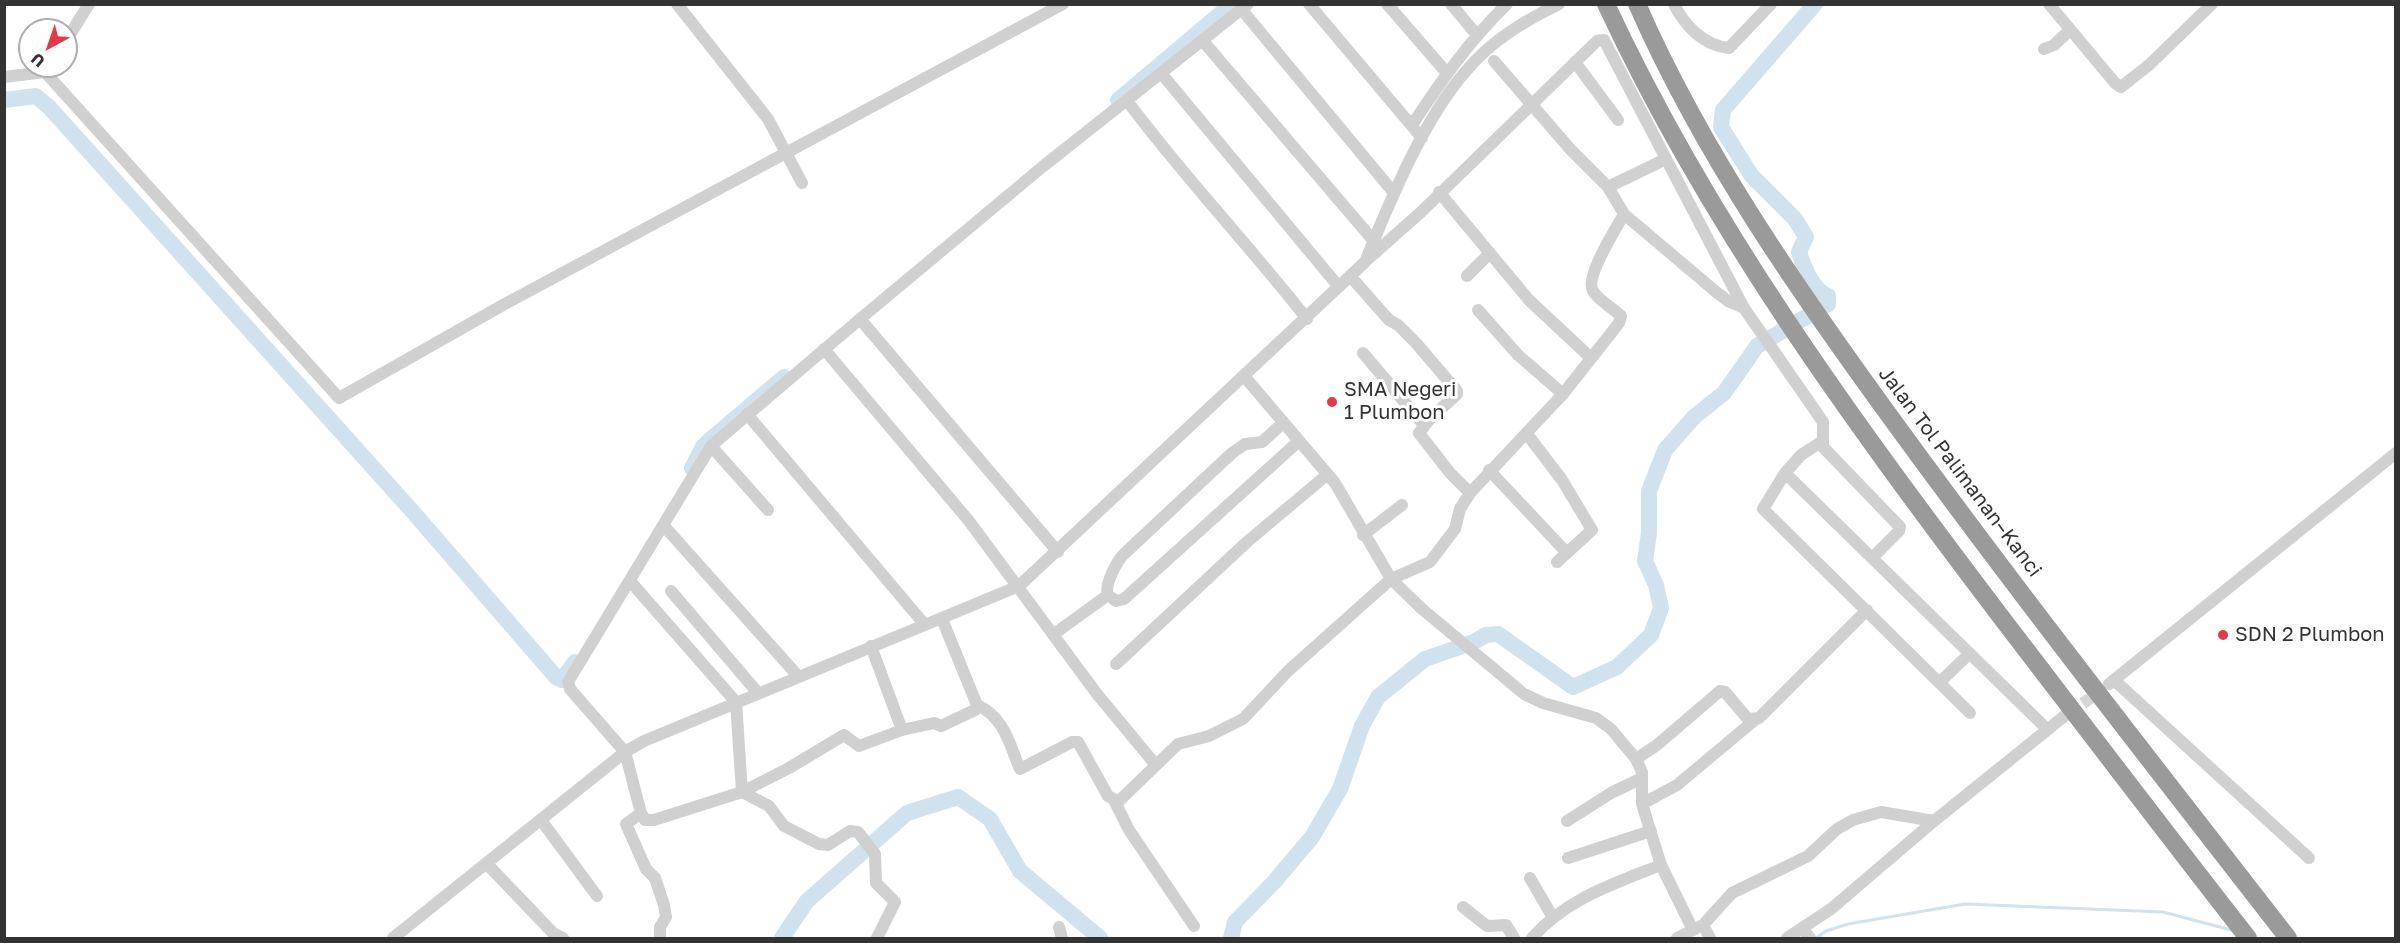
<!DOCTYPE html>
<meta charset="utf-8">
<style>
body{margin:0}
#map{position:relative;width:2400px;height:943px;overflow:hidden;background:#fff;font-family:"Golos Text",sans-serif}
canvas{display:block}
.frame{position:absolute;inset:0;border:6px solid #333;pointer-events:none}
.north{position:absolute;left:18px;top:18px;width:60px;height:60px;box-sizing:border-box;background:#fff;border:2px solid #adadad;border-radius:50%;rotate:220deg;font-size:16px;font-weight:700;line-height:24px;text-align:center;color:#333}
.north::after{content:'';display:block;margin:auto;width:21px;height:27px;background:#e63946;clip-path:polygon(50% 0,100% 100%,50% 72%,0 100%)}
</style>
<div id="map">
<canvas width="2400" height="943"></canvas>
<div class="frame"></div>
<div class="north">U</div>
</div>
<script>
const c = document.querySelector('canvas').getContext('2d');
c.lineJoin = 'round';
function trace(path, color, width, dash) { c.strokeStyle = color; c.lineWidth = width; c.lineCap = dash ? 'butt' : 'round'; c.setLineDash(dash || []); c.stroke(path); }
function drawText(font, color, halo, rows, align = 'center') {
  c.font = font + ' "Golos Text",sans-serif'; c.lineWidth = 6; c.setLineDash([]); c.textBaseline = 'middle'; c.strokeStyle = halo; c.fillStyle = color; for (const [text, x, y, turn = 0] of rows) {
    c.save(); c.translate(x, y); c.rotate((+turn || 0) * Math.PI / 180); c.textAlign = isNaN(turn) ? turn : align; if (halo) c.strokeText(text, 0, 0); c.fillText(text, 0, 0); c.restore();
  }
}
const stream = new Path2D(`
 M1816,938L1826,931L1848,924L1965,904L2163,912L2231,930`);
const river = new Path2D(`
 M4,100L36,96L49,107L413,512L556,677L562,680L575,662
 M1118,100L1232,4
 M692,468L703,447L711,439L784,377
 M782,938L807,901L907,813L958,797L990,819L1020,871L1100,938
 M1231,938L1235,922L1274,882L1312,837L1340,789L1362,726L1378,697L1425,659L1474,642L1486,635L1498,634L1573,687L1617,667L1651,635L1661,608L1656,585L1645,561L1649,533V491L1665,450L1694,417L1724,393L1757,346L1828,304V296C1813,290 1804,268 1799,252L1806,237L1795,219L1751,175L1721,127L1723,110L1815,4`);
const minorTunnel = new Path2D(`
 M2068,714L2103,689`);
const minor = new Path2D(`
 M677,4L768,119L802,183
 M1309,4L1422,138
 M1387,4L1446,72
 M1451,4L1476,34
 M1674,4C1684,25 1704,46 1729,48L1771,4
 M2049,4L2115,83L2121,87L2149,65L2212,4
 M1242,10L1394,193
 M66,41L89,4
 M1203,41L1373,240
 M2044,49L2054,45L2070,30
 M1494,61L1571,150L1608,187L1624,214L1715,291L1728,301L1744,308
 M1575,62L1618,120
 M1161,73L1339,287
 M4,77L45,72L339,398L503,305L1063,4
 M1128,102C1184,177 1249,245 1307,319
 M1412,125C1441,81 1469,41 1507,4
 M1608,187L1666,159
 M1439,192L1529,300L1591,358
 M1368,259L1420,213L1597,41L1604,40L1744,308L1823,422V447L1900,527L1899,531L1872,558
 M1467,276L1490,253
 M1351,277L1389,320L1398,325L1416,343L1457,391V394L1429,420L1419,433L1450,473L1470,493
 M1478,310L1518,355L1563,394
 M860,319L1041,168L1248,4
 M824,349L969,521L1097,694L1155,764
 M1363,353L1424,425
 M1244,376L1335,483L1391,579L1430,562L1455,529L1460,509L1470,493L1563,394L1619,323L1621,316C1613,308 1599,301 1593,291C1584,278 1617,227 1624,214
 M747,414L925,625
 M1283,423L1262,442L1245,444L1232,453L1124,554C1117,561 1104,585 1108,595L1116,601L1124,599L1299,441
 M1527,434L1562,480L1592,530L1557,562
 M1821,442L1801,455L1785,473L2047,729
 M711,446L768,510
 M1489,470L1567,553
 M1785,473L1763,509L1970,713
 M664,526L798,676
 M1363,535L1402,505
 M630,581L736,702L742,792L654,820H645L641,813L625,752L570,689L568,682L711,446L860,319L1058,552
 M671,591L758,693
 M942,619L977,705C1004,717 1009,743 1020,769L1072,742H1078L1108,796L1118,802L1178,744L1209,736L1243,719L1288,671L1391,579L1421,608L1524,694L1543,703L1596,718L1611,729L1636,759L1642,772V804L1661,865L1693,930
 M1054,634L1108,595
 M871,646L902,730
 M1116,664L1248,541L1328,474
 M2114,680L2309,858
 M1940,682L1969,654
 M2109,684L2396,453
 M1636,759L1657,745L1720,691L1725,692L1748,719L1759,718L1867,610
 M1115,802L1129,830L1194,926
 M1642,804L1677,785L1756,719
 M641,813L626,824L646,869L655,878L664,905L666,917L660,927V938
 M541,820L597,896
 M1567,821L1611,793L1642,778
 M1568,858L1651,831
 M487,864L553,933L563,938
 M1530,878L1552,916
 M1463,907L1487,926L1506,925L1514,938
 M1703,925L1710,938
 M1059,927L1062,938
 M1802,928L1810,938
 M393,938L625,752L644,741L1019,586L1365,262C1389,203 1424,118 1466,71C1491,41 1524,21 1559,4
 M877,938L895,902L876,883L875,854L858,832L850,831L828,845L819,844L784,826L769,806L742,792L789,768L844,735L859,746L902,730L934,723L941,726L975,710L977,705
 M1532,938C1566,899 1613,884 1661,865
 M1677,938L1703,925L1732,893L1808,856L1837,829L1853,820L1881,812L1934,821
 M1787,938L1831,909L1934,821L2067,714`);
const highway = new Path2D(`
 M1606,4C1709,226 1854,423 2001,617C2083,724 2165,832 2248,938
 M1637,4C1704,157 1804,299 1902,433C2027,604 2158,771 2288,938`);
const markers = [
 [1332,402,6,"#e63946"],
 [2223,635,6,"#e63946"]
];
const poiNames = [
 ["SMA Negeri",1344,390],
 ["1 Plumbon",1344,413],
 ["SDN 2 Plumbon",2235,635]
];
const streetNames = [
 ["Jalan Tol Palimanan–Kanci",1960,472,53]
];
trace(stream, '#cfe2ee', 3);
trace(river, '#cfe2ee', 16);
trace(minorTunnel, '#d6d6d6', 12, [12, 6]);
trace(minor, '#d0d0d0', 12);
trace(highway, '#9a9a9a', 18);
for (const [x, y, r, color] of markers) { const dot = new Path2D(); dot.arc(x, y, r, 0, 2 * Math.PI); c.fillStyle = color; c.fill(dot); trace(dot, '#fff', 2); }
drawText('20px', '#333', '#fff', poiNames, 'left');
drawText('20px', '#333', '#fff', streetNames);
</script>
